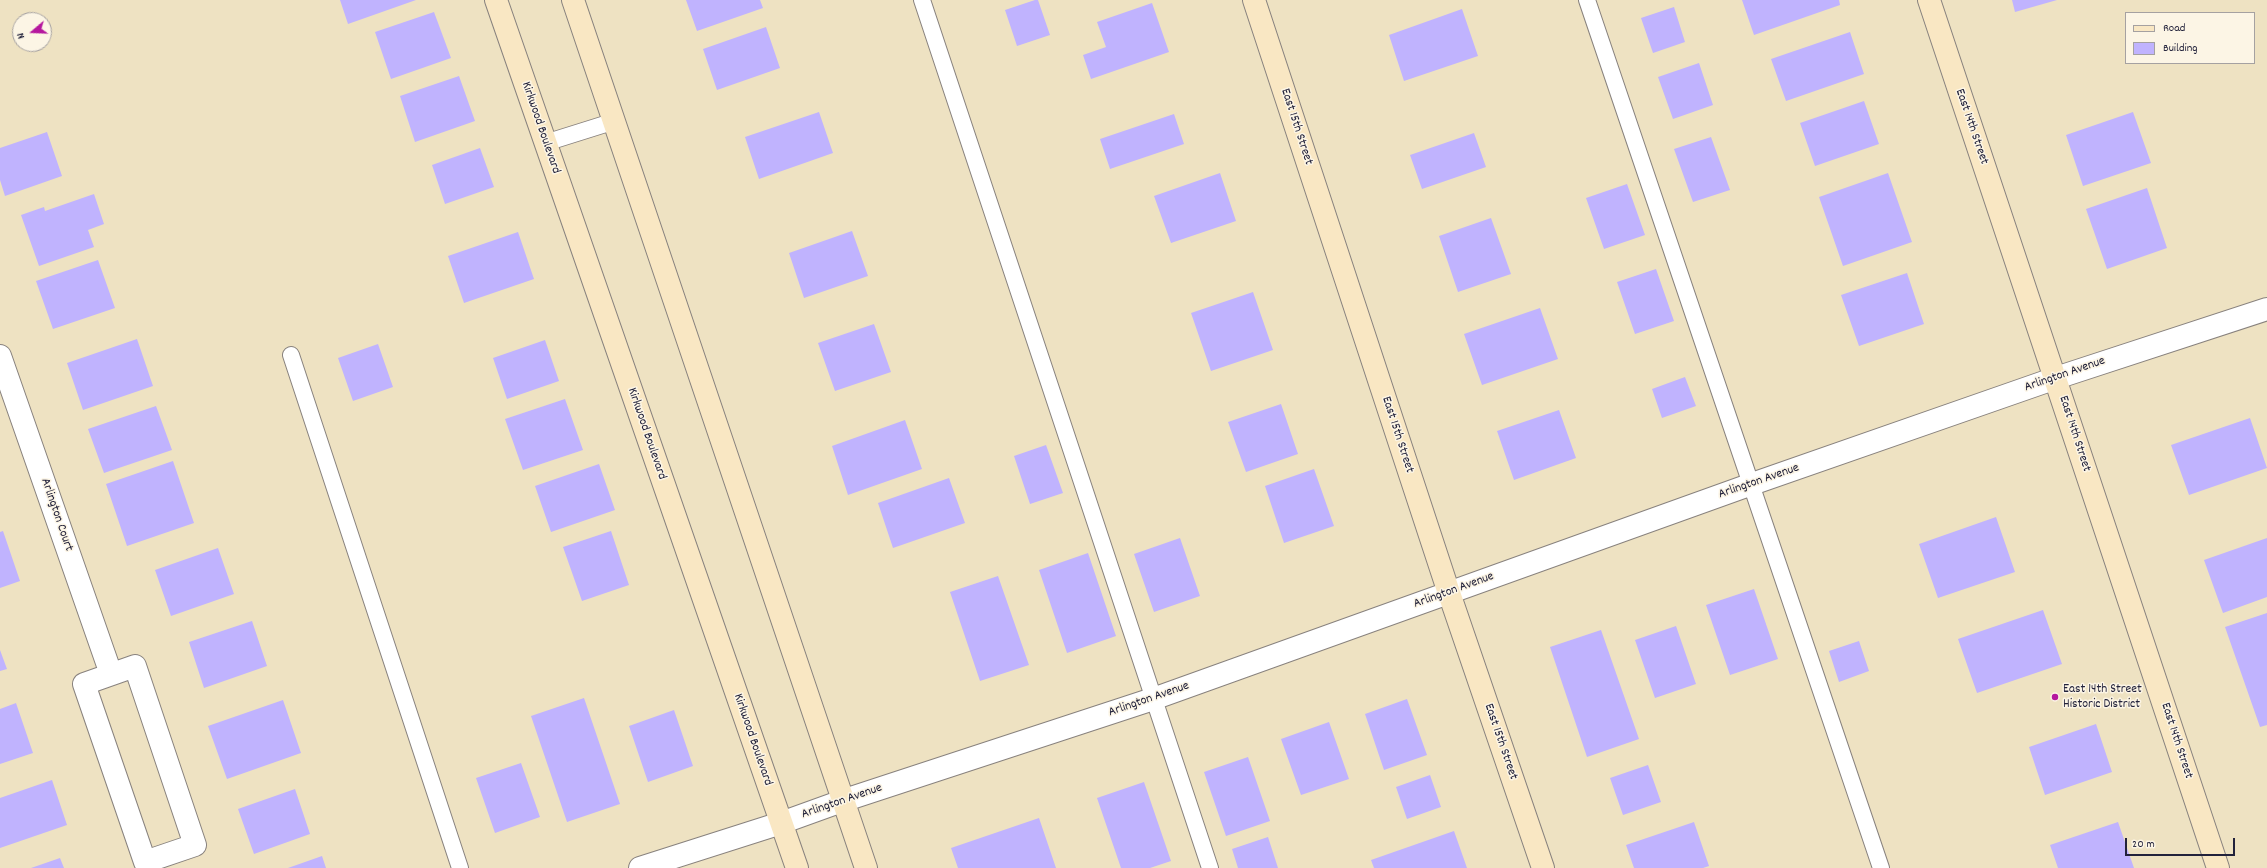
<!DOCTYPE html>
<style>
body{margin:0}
#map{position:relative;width:2267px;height:868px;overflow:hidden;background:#eee2c2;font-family:Dekko,sans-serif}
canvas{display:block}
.legend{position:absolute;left:2125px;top:12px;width:130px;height:52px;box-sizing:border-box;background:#fcf5e5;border:1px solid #a5a1a1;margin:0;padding:5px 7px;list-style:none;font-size:12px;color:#22223b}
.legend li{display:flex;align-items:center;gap:8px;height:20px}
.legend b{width:20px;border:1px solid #a5a1a1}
.north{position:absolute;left:12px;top:12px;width:40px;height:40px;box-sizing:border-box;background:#fcf5e5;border:1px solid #a5a1a1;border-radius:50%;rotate:251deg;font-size:11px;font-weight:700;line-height:16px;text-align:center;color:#22223b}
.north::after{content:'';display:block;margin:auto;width:14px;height:18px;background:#b5179e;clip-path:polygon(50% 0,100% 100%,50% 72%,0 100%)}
.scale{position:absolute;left:2125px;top:838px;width:110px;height:18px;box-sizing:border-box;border:2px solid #22223b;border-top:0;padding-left:5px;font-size:12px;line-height:14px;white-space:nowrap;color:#22223b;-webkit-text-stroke:3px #fcf5e5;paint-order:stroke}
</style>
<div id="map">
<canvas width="2267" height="868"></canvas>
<ul class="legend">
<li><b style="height:5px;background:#f9e7c3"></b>Road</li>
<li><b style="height:11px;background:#c0b3fe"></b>Building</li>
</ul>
<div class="north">N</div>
<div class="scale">20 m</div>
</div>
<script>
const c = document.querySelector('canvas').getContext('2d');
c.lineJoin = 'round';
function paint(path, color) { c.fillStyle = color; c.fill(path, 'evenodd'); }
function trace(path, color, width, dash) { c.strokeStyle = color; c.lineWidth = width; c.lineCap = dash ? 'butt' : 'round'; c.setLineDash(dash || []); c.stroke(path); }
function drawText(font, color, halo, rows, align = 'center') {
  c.font = font + ' Dekko,sans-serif'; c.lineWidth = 3; c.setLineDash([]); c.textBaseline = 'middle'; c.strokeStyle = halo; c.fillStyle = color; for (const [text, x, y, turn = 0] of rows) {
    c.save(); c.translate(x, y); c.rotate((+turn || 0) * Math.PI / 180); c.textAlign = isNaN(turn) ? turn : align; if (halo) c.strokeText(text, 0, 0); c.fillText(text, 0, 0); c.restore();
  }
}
const building = new Path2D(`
 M340,0H416L348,24Z
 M686,0H760L763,8L697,31Z
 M1035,0H1038L1050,35L1017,46L1005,10Z
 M1742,0H1839L1840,5L1754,35Z
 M2012,0H2057L2015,12Z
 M1152,3L1169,52L1091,79L1083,55L1106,47L1097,22Z
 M1674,7L1685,42L1653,53L1641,18Z
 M1462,9L1478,56L1404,81L1389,35Z
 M434,12L451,58L391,79L375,32Z
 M766,27L780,68L717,90L703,49Z
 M1850,32L1864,74L1786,101L1771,59Z
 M1699,63L1713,105L1673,119L1658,77Z
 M459,76L475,121L415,142L400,96Z
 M1864,101L1879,144L1815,166L1800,123Z
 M819,112L833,153L759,179L745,137Z
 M2133,112L2151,163L2083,186L2066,135Z
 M1174,114L1184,144L1110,169L1100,139Z
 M47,132L62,176L5,196L0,180V148Z
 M1474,133L1486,167L1422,189L1410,155Z
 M1711,137L1730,190L1693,202L1674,149Z
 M480,148L494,187L445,204L432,165Z
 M1220,173L1236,221L1171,243L1154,196Z
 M1888,173L1912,242L1843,266L1819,197Z
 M1627,184L1645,235L1604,249L1586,198Z
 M2147,188L2167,248L2107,269L2086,209Z
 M94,194L104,224L88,230L94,247L39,266L21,215L44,207L45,211Z
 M1491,218L1511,274L1458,292L1439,236Z
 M852,231L868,276L804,298L789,253Z
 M518,232L534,279L464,303L448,256Z
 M98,260L115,308L53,329L36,281Z
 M1656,269L1674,321L1635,334L1617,282Z
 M1907,273L1924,324L1859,346L1841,295Z
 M1253,292L1273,350L1211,371L1191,313Z
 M1540,308L1558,359L1482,385L1464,334Z
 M874,324L891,372L835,391L818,343Z
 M137,339L153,386L83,410L67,363Z
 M545,340L559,381L507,399L493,358Z
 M378,344L393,387L353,401L338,358Z
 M1685,377L1696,406L1662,418L1652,389Z
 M565,399L583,450L523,470L505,419Z
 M1281,404L1298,454L1246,472L1228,422Z
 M156,406L172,450L104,473L88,429Z
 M1559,410L1576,458L1514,480L1497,431Z
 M2250,418L2267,468L2189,495L2171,445Z
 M905,420L922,469L848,495L832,446Z
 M1046,445L1063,493L1030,504L1014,456Z
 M173,461L194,523L127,546L106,484Z
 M599,464L615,510L551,532L535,486Z
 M1314,469L1334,526L1284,543L1265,486Z
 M949,478L965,523L893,548L878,503Z
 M1996,517L2015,572L1938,598L1919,544Z
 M3,531L20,581L0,588V532Z
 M611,531L629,585L582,601L563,547Z
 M1180,538L1200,596L1154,612L1134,554Z
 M2267,538V597L2223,613L2204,560Z
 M218,548L234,594L171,616L155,570Z
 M1088,553L1116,636L1067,653L1039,570Z
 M998,576L1029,665L980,681L950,592Z
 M1754,589L1778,659L1730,675L1706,605Z
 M2043,610L2062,664L1977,693L1958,639Z
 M2267,613V725L2260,727L2225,627Z
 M252,621L267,666L204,688L189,642Z
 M1676,626L1696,684L1655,698L1635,640Z
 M1601,630L1639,739L1587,757L1550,647Z
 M1859,641L1869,671L1839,682L1829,651Z
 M0,650L7,669L0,671Z
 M584,698L620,804L567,822L531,716Z
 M1407,699L1427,755L1384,770L1365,714Z
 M283,700L301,753L227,779L208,726Z
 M16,703L33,753L0,764V709Z
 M674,710L693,766L648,782L629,726Z
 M1329,722L1349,779L1301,795L1281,739Z
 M2096,724L2112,772L2045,795L2029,747Z
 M1248,757L1270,821L1226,836L1204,772Z
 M521,763L540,817L495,833L476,778Z
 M1648,765L1661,802L1623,815L1610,778Z
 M1430,775L1441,807L1407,819L1396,787Z
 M52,780L67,825L0,848V798Z
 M1144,782L1171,861L1150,868H1121L1097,798Z
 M295,789L310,834L254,854L238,809Z
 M1039,818L1056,868H958L951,848Z
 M1694,822L1709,866L1703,868H1634L1626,845Z
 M2118,822L2134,868H2058L2050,845Z
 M1454,831L1467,868H1374L1371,860Z
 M1268,837L1278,868H1238L1232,849Z
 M322,856L326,868H288Z
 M60,858L64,868H31Z`);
const lane = new Path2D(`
 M922,0L1210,868
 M1587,0L1881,868
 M545,143L615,121
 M291,355L460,868`);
const street = new Path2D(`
 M0,356L111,674
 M135,666L195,845L145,862L84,684Z
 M640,868L781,823L842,801L1153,699L1752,484L2056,378L2267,309`);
const secondary = new Path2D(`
 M496,0L797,868
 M573,0L866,868
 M1254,0L1449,593L1543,868
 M1929,0L2218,868`);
const markers = [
 [2055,697,4,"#b5179e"]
];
const streetNames = [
 ["East 15th Street",1296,127,72],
 ["East 14th Street",1971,127,71],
 ["Kirkwood Boulevard",540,128,71],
 ["Arlington Avenue",2065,375,-19],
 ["Kirkwood Boulevard",646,434,71],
 ["East 14th Street",2074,434,72],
 ["East 15th Street",1397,435,72],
 ["Arlington Avenue",1759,482,-19],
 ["Arlington Court",56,515,71],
 ["Arlington Avenue",1454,591,-20],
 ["Arlington Avenue",1149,700,-19],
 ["Kirkwood Boulevard",752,740,71],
 ["East 14th Street",2176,741,72],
 ["East 15th Street",1500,742,71],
 ["Arlington Avenue",842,802,-19]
];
const poiNames = [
 ["East 14th Street",2063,690],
 ["Historic District",2063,705]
];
paint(building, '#c0b3fe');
trace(lane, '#88827e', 18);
trace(street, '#88827e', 24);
trace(secondary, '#88827e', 24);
trace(lane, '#fff', 16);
trace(street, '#fff', 22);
trace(secondary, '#f9e7c3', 22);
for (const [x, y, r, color] of markers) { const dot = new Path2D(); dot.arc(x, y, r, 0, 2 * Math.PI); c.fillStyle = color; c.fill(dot); trace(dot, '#fcf5e5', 1.5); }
drawText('13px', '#22223b', '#fcf5e5', streetNames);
drawText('13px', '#22223b', '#fcf5e5', poiNames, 'left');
</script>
